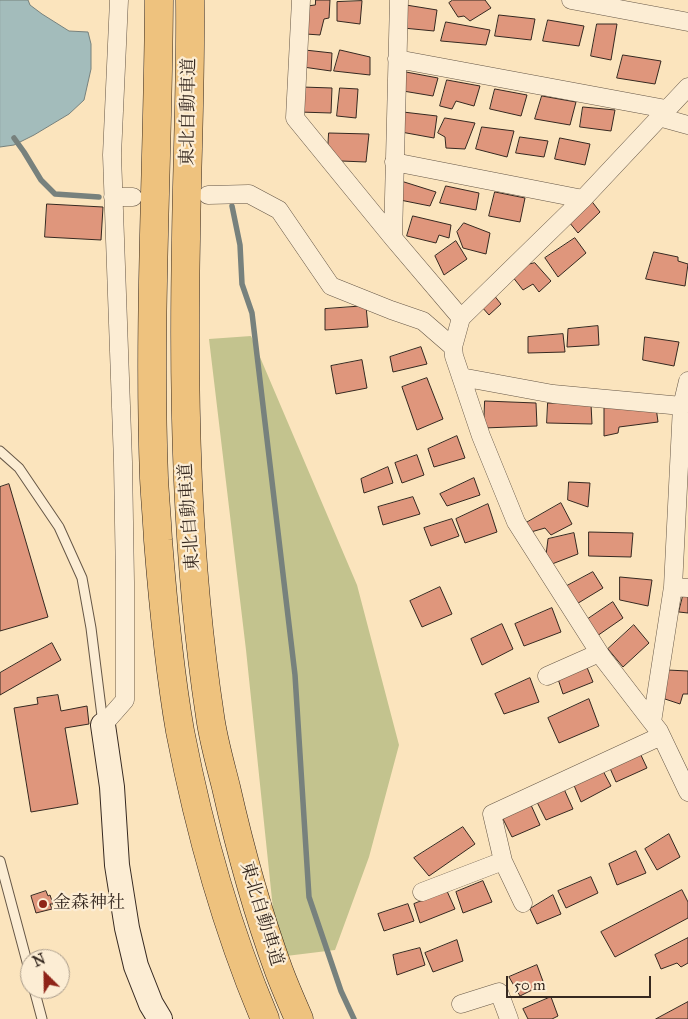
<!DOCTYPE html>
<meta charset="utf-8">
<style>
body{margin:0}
#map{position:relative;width:688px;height:1019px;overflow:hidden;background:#fbe4bd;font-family:"IM FELL Great Primer",serif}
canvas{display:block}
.north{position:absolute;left:20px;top:949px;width:50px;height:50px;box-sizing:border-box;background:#fcedd4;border:1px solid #ac9e8c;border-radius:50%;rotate:337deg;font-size:14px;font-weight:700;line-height:20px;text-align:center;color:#352820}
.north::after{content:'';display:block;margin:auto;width:18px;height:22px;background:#8f2418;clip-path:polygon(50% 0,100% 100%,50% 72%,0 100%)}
.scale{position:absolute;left:506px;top:976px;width:145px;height:22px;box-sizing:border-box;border:2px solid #352820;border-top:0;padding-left:6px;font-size:15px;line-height:18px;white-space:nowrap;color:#352820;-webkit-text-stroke:4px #fcedd4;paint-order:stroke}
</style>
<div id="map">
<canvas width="688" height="1019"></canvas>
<div class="north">N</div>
<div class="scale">50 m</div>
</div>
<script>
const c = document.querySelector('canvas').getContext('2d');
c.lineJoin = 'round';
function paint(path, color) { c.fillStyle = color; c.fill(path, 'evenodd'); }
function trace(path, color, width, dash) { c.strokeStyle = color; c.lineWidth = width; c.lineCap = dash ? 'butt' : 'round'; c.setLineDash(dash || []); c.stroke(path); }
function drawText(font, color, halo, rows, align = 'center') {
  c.font = font + ' "IM FELL Great Primer","Noto Serif JP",serif'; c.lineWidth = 4.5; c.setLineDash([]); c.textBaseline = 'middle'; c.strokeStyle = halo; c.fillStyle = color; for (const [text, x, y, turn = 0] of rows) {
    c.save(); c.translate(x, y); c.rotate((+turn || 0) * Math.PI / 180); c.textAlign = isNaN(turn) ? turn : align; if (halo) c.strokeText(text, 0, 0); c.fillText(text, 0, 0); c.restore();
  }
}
const green = new Path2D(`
 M251,336L357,585L399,745L369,857L335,950L278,957L246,650L209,339Z`);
const water = new Path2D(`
 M0,0H28L30,5L42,14L69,31L88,32L91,44V69L84,100L69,114L34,135L14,145L0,147Z`);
const stream = new Path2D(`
 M14,138L24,152L41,180L55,194L99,197
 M232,206L240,245L242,284L252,313L295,675L309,897L341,991L354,1019`);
const building = new Path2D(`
 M316,0H330L329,18L324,19L320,35L306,34L307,6L315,5Z
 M453,0H485L491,8L470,21L464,16L458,17L449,3Z
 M362,1L360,24L337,21V2Z
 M406,5L437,10L434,31L403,28Z
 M499,15L535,19L531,40L495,36Z
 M548,20L584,26L579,46L543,41Z
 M446,22L490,30L486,45L441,41Z
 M597,24H617L611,60L591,56Z
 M305,50L332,53L331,71L303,67Z
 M340,50L370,57V75L334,71Z
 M623,55L661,61L655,84L617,78Z
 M406,72L438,78L433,96L403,91Z
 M447,80L480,86L474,106L456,101L452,109L440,106Z
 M302,87L332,88L331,113L299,112Z
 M340,88L358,89L356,118L337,116Z
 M495,89L527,95L521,116L490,109Z
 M542,96L576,102L570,125L535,119Z
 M583,107L615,110L611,131L580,127Z
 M403,112L437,116L434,138L401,132Z
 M445,118L475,123L465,149L446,148L445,137L438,133Z
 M482,127L514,131L507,157L476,149Z
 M329,133L369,134L366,162L341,161L328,149Z
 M520,137L548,141L544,157L516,153Z
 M560,138L590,144L585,165L555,159Z
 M401,181L436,192L430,206L400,200Z
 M446,186L479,193L476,210L440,203Z
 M495,192L525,198L520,222L489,216Z
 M590,199L600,212L578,233L569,222Z
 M47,204L103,207L101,240L45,237Z
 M413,216L451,225L449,238L439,235L436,243L407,236Z
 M464,223L490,233L486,254L463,248L457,232Z
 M575,238L586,253L558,277L545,258Z
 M456,241L467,259L444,275L435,256Z
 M654,252L678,257V261L688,264L685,286L646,279Z
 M535,263L551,281L539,292L533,284L523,290L512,276L521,266Z
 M493,294L501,304L489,315L481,306Z
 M366,306L368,327L325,330V309Z
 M598,326L599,345L567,347L568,329Z
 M563,334L565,352L528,353V337Z
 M645,337L679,342L674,366L643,360Z
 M421,347L427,364L393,372L390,357Z
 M362,360L367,388L336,394L331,366Z
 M427,378L443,419L417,430L402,387Z
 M485,401L536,403L537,426L484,428Z
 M548,403L591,404L592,424L547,423Z
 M656,407L658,422L619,427L618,433L604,436V408Z
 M457,436L465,458L434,467L428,449Z
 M417,455L424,475L402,483L395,463Z
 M388,467L393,483L364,493L361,479Z
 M474,478L480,495L447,506L440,494Z
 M569,482L590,483L588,507L568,500Z
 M9,484L48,617L0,631V487Z
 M413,497L420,514L383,525L378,507Z
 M561,503L572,524L551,535L545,528L531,532L526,523Z
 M488,504L497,532L465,543L456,519Z
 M452,519L459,536L431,546L424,528Z
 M589,532L633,533L631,557L589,556Z
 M574,533L578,554L552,564L546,555L548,539Z
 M593,572L603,588L575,605L565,587Z
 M620,577L652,580L648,606L620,600Z
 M440,587L452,614L422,627L410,601Z
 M683,596H688V613L679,612Z
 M613,602L623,618L597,636L585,621Z
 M552,608L561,632L524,646L515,624Z
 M502,624L513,649L482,665L471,639Z
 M634,625L649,643L623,667L608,649Z
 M52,643L61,660L0,695V673Z
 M586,665L593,682L563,694L557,676Z
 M667,670L688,671V694H683L680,704L665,699Z
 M530,678L539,702L504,714L495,694Z
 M58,695L61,711L87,706L89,724L65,728L78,804L31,812L14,708L38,704L37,698Z
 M589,699L599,726L559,743L548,718Z
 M639,751L647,768L616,782L609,766Z
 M602,769L611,786L581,802L573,783Z
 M564,789L573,809L546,820L537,802Z
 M531,805L540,825L512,837L503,819Z
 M463,827L475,844L429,876L414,858Z
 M669,834L680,857L657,870L645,849Z
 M636,851L646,873L617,885L609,864Z
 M591,877L598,893L566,908L558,891Z
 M483,881L492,902L463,913L456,892Z
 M682,890L688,902V918L615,957L601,932Z
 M46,891L48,896L50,895L53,904H50L52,909L36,913L31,896Z
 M447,891L455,909L420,923L414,904Z
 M553,895L561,914L537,924L530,909Z
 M408,904L414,921L384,931L378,914Z
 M688,938V963L681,967L677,963L661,969L655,955Z
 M457,940L463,961L433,972L425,953Z
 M420,948L425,965L397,975L393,955Z
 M537,965L544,984L520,996L509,977Z
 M551,997L558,1016L552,1019H528L523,1009Z
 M688,1002V1019H656Z`);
const lane = new Path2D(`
 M0,451L19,468L59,527L82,578L91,628L103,724
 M0,861L30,973
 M34,989L42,1019`);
const street = new Path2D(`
 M301,0L295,118L393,238L461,318L453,347L454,356L481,436L516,522L602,657L652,722
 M571,0L688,22
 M397,59L666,109
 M659,117L688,125
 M394,162L583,199
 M208,195L249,194L279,210L331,286L391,310L423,321L453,347
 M113,197H133
 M393,238L399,0
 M461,318L583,199L688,87
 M461,377L553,394L682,406
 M673,587L682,406L688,381
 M688,588L673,587L652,722L659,731L688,792
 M547,676L599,653
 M103,725L125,700V582L123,462L112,155L119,0
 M422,892L503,861
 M523,903L503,861L492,814L661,736
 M461,1004L499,992L509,1019`);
const secondary = new Path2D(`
 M103,725L112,787L117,865L127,928L136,966L151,1004L160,1019`);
const highway = new Path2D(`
 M159,0C158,159 148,318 154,478C155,498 157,519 158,540C163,603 169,668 180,731C199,829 226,927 265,1019
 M190,0C191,80 187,159 186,239C183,398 186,558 210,716C213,739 220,763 226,787C240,849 257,911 279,971C285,987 292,1003 299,1019`);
const markers = [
 [43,904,5,"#8f2418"]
];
const streetNames = [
 ["東北自動車道",189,112,-89],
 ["東北自動車道",190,517,-94],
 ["東北自動車道",261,914,73]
];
const poiNames = [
 ["金森神社",53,904]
];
paint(green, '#c3c38e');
paint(water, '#a3bcbb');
trace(water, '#77817d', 1);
trace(stream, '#77817d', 5.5);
paint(building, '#df967c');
trace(building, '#352820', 1);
trace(lane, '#665747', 11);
trace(street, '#665747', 19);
trace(secondary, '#352820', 26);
trace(highway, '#352820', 29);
trace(lane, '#fcedd4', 9);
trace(street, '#fcedd4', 18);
trace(secondary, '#fcedd4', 24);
trace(highway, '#eec27e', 28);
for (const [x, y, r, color] of markers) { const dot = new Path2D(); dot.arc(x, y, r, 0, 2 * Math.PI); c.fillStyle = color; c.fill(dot); trace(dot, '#fcedd4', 2); }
drawText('18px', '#352820', '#fcedd4', streetNames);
drawText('18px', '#352820', '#fcedd4', poiNames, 'left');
</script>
